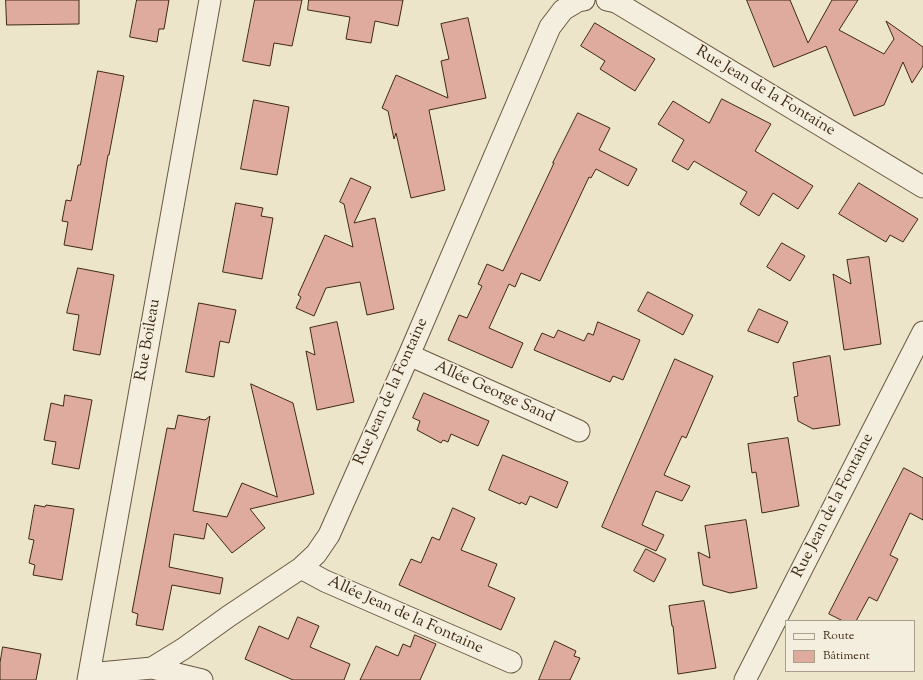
<!DOCTYPE html>
<meta charset="utf-8">
<style>
body{margin:0}
#map{position:relative;width:923px;height:680px;overflow:hidden;background:#ece5ca;font-family:"Sorts Mill Goudy",serif}
canvas{display:block}
.legend{position:absolute;left:785px;top:620px;width:130px;height:52px;box-sizing:border-box;background:#f3eedd;border:1px solid #ab9f8c;margin:0;padding:5px 7px;list-style:none;font-size:12px;color:#3e2913}
.legend li{display:flex;align-items:center;gap:8px;height:20px}
.legend b{width:20px;border:1px solid #ab9f8c}
</style>
<div id="map">
<canvas width="923" height="680"></canvas>
<ul class="legend">
<li><b style="height:5px;background:#f3eedd"></b>Route</li>
<li><b style="height:11px;background:#dfab9e"></b>Bâtiment</li>
</ul>
</div>
<script>
const c = document.querySelector('canvas').getContext('2d');
c.lineJoin = 'round';
function paint(path, color) { c.fillStyle = color; c.fill(path, 'evenodd'); }
function trace(path, color, width, dash) { c.strokeStyle = color; c.lineWidth = width; c.lineCap = dash ? 'butt' : 'round'; c.setLineDash(dash || []); c.stroke(path); }
function drawText(font, color, halo, rows, align = 'center') {
  c.font = font + ' "Sorts Mill Goudy",serif'; c.lineWidth = 3.5; c.setLineDash([]); c.textBaseline = 'middle'; c.strokeStyle = halo; c.fillStyle = color; for (const [text, x, y, turn = 0] of rows) {
    c.save(); c.translate(x, y); c.rotate((+turn || 0) * Math.PI / 180); c.textAlign = isNaN(turn) ? turn : align; if (halo) c.strokeText(text, 0, 0); c.fillText(text, 0, 0); c.restore();
  }
}
const building = new Path2D(`
 M6,0H79V24L7,25Z
 M137,0H169L164,29H159L157,42L130,37Z
 M255,0H302L292,46L274,43L270,66L243,61Z
 M309,0H403L398,26L375,21L371,43L346,39L350,17L308,10Z
 M747,0H790L808,43L832,0H858L839,30L884,54L894,39L886,21L923,47V66L912,83L903,62L884,105L854,116L826,46L774,67Z
 M468,18L486,98L429,110L445,190L411,198L396,133L394,139L388,111L382,108L396,75L448,98L441,61L449,59L441,24Z
 M595,23L655,59L635,91L600,69L605,61L581,46Z
 M98,71L124,76L109,155H108L92,250L64,245L68,222L62,221L66,200L71,201L78,165H80Z
 M722,99L771,124L755,151L813,186L798,209L773,193L759,216L740,204L747,192L694,161L688,170L672,161L684,140L658,124L673,101L709,123Z
 M254,100L289,107L277,175L241,169Z
 M578,113L610,128L599,150L637,169L628,186L596,169L591,178L589,177L540,281L521,273L515,287L509,284L489,328L523,343L512,368L448,340L459,315L467,318L482,286L478,284L487,264L503,271L554,163H553Z
 M351,178L371,187L354,223L375,218L394,309L367,315L360,282L326,288L314,316L296,308L301,297L298,295L325,235L353,247L344,204L340,202Z
 M859,183L918,219L903,242L890,235L886,242L839,214Z
 M236,203L263,208L261,216L273,218L262,279L223,272Z
 M782,243L805,256L790,281L767,267Z
 M869,257L881,344L844,350L833,274L851,284L847,260Z
 M78,268L114,275L100,355L73,350L79,315L67,313Z
 M648,292L693,315L683,335L638,311Z
 M199,303L236,310L229,343L220,341L214,377L186,372Z
 M759,309L788,322L778,343L748,331Z
 M337,322L354,402L317,410L306,351L315,355L310,328Z
 M598,322L640,340L623,380L613,376L610,382L534,350L542,333L554,338L558,330L584,341L588,333L593,335Z
 M830,356L840,425L813,429L798,421L794,397L798,396L793,363Z
 M675,359L713,376L686,438L682,436L664,475L690,486L682,501L656,491L642,525L664,535L656,551L602,527Z
 M251,384L293,403L314,494L250,509L265,528L232,553L207,523L204,539L174,534L169,567L223,578L220,594L172,585L163,630L136,625L138,614L132,612L167,428L175,429L178,415L205,420L210,416L193,511L227,517L242,483L277,497Z
 M424,393L489,421L478,446L451,434L448,442L443,440L441,443L417,430L420,421L413,418Z
 M65,395L92,400L79,469L52,464L56,442L44,440L51,403L63,406Z
 M788,438L799,506L762,513L756,472L752,473L748,444Z
 M503,455L568,482L557,508L530,496L526,505L521,502L520,504L489,490Z
 M904,468L923,478V520L910,513L890,555L898,559L877,601L869,597L856,621H843L829,614Z
 M35,505L45,507L46,505L74,509L62,580L33,575L35,565L29,563L34,540L29,539Z
 M453,508L475,518L461,550L497,564L488,586L515,598L501,630L399,585L411,559L421,563L432,537L439,540Z
 M746,520L757,588L730,593L703,585L698,552L710,558L705,526Z
 M646,549L666,559L654,582L634,571Z
 M704,601L716,668L678,674L673,626H672L669,606Z
 M298,617L319,626L310,647L350,664L344,680H293L245,659L259,626L288,639Z
 M415,635L436,644L420,680H360L376,646L398,656L403,644L410,647Z
 M555,641L576,651L574,656L580,658L570,680H539Z
 M3,647L41,654L36,680H0V663Z`);
const street = new Path2D(`
 M607,0L616,2L923,187
 M409,355L579,431
 M301,568L325,581L511,662
 M152,668L202,680
 M89,674L152,668L183,649L229,616L301,568L316,554L329,535L409,355L550,27L563,10L578,1L584,0
 M88,680L210,0
 M745,680L923,332`);
const streetNames = [
 ["Rue Jean de la Fontaine",765,92,31],
 ["Rue Boileau",149,340,-80],
 ["Rue Jean de la Fontaine",392,392,-66],
 ["Allée George Sand",494,393,24],
 ["Rue Jean de la Fontaine",834,506,-63],
 ["Allée Jean de la Fontaine",405,616,24]
];
paint(building, '#dfab9e');
trace(building, '#3e2913', 1);
trace(street, '#6a5841', 23);
trace(street, '#f3eedd', 21);
drawText('16px', '#3e2913', '#f3eedd', streetNames);
</script>
